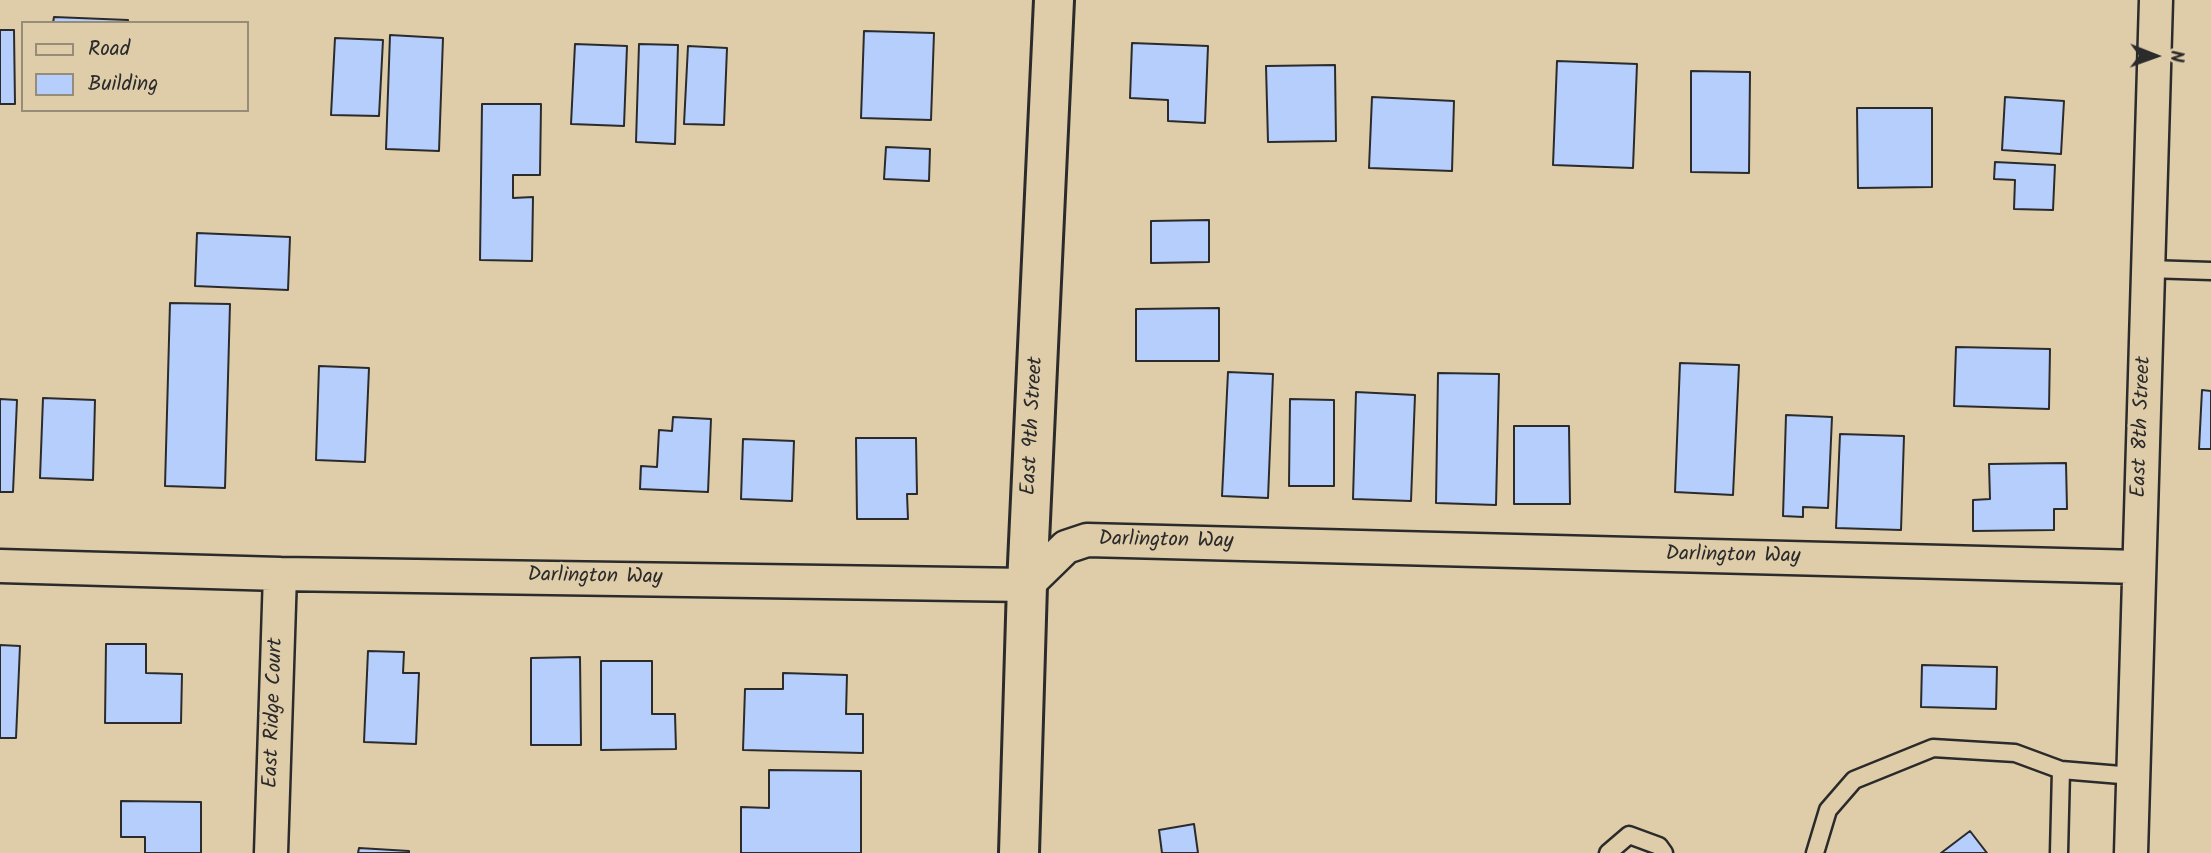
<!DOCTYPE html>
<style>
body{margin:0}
#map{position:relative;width:2211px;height:853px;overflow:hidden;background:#dfcdaa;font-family:Kalam,sans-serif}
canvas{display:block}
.legend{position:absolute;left:21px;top:21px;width:228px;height:91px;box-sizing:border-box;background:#dfcdaa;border:2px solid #978c77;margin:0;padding:9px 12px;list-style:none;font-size:21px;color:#2b2b2b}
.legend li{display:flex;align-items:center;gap:14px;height:35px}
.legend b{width:35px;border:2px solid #978c77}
.north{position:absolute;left:2120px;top:21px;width:70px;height:70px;-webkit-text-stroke:5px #dfcdaa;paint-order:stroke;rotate:91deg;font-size:19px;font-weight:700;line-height:28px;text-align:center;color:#2b2b2b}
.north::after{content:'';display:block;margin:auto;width:24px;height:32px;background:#2b2b2b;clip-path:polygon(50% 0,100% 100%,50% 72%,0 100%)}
</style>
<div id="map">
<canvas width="2211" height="853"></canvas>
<ul class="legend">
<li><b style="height:9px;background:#dfcdaa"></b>Road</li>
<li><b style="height:19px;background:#b5cefc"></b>Building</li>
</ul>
<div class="north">N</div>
</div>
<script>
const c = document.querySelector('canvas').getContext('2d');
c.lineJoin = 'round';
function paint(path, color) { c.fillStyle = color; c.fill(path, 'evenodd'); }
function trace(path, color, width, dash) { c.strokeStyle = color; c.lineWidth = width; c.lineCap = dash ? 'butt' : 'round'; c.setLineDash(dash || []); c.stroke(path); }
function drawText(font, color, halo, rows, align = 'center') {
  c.font = font + ' Kalam,sans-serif'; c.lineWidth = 5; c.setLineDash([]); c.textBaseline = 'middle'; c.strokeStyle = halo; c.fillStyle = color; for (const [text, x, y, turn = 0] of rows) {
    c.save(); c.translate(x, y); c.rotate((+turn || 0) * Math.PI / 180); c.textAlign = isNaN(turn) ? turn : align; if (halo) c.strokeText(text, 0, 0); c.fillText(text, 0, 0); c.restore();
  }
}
const building = new Path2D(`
 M54,17L128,20V23H53Z
 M0,30H14L15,104H0Z
 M864,31L934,33L931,120L861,118Z
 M390,35L443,38L439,151L386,149Z
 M335,38L383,40L379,116L331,115Z
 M1132,43L1208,46L1205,123L1168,121V100L1130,98Z
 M575,44L627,46L624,126L571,124Z
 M639,44L678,45L675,144L636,142Z
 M688,46L727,48L724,125L684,124Z
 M1557,61L1637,64L1633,168L1553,165Z
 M1335,65L1336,141L1268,142L1266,66Z
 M1691,71L1750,72L1749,173L1691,172Z
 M1372,97L1454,101L1452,171L1369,168Z
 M2005,97L2064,101L2061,154L2002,150Z
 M482,104H541L540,175H513V198L533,197L532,261L480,260Z
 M1857,108H1932V187L1858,188Z
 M886,147L930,149L929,181L884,179Z
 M1995,162L2055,165L2053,210L2014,209L2015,180L1994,179Z
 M1209,220V262L1151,263V221Z
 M197,233L290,237L288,290L195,286Z
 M170,303L230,304L225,488L165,486Z
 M1219,308V361H1136V309Z
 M1956,347L2050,349L2049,409L1954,406Z
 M1680,363L1739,365L1733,495L1675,492Z
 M319,366L369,368L365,462L316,460Z
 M1228,372L1273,374L1268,498L1222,496Z
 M1438,373L1499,374L1496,505L1436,503Z
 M2202,390L2211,391V449H2199Z
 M1356,392L1415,395L1411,501L1353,499Z
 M43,398L95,400L93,480L40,478Z
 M0,399L17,400L13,492H0Z
 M1290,399L1334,400V486H1289Z
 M1786,415L1832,417L1828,508L1803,507V517L1783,516Z
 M673,417L711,419L708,492L640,489L641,466L657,467L659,430L672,431Z
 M1514,426H1569L1570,504H1514Z
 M1840,434L1904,436L1901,530L1836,528Z
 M856,438H916L917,494H907L908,519H857Z
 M743,439L794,441L792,501L741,499Z
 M2066,463L2067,509H2054V530L1973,531V500L1990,499L1989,464Z
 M106,644H146V673L182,674L181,723H105Z
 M0,645L20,646L16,738H0Z
 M368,651L404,652L403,673H419L416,744L364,742Z
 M580,657L581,745H531V658Z
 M601,661H652V714H675L676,749L601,750Z
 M1922,665L1997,667L1996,709L1921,707Z
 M783,673L847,675L846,714H863V753L743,750L745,689H783Z
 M769,770L861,771V853H741V807L769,808Z
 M121,801L201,802V853H145V837H121Z
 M1194,824L1198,853H1162L1159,830Z
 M1970,831L1987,853H1941Z
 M359,848L409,851V853H358Z`);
const lane = new Path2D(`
 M2148,269L2211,271
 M1608,853L1629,835L1659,846L1664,853
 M1815,853L1828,810L1854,780L1933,748L2015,753L2061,770L2133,776
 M2059,853L2061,770`);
const street = new Path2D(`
 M0,566L280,574L1027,585L1066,547L1087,540L2139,567
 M271,853L280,574
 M2131,853L2156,0`);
const secondary = new Path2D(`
 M1019,853L1027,585L1054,0`);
const streetNames = [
 ["East 9th Street",1034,426,-87],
 ["East 8th Street",2143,427,-88],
 ["Darlington Way",1166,542,1],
 ["Darlington Way",1733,557,1],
 ["Darlington Way",595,578,1],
 ["East Ridge Court",275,713,-88]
];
paint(building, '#b5cefc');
trace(building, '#2b2b2b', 2);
trace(lane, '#2b2b2b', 21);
trace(street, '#2b2b2b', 37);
trace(secondary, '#2b2b2b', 44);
trace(lane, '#dfcdaa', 16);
trace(street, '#dfcdaa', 32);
trace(secondary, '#dfcdaa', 38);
drawText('21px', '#2b2b2b', '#dfcdaa', streetNames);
</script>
